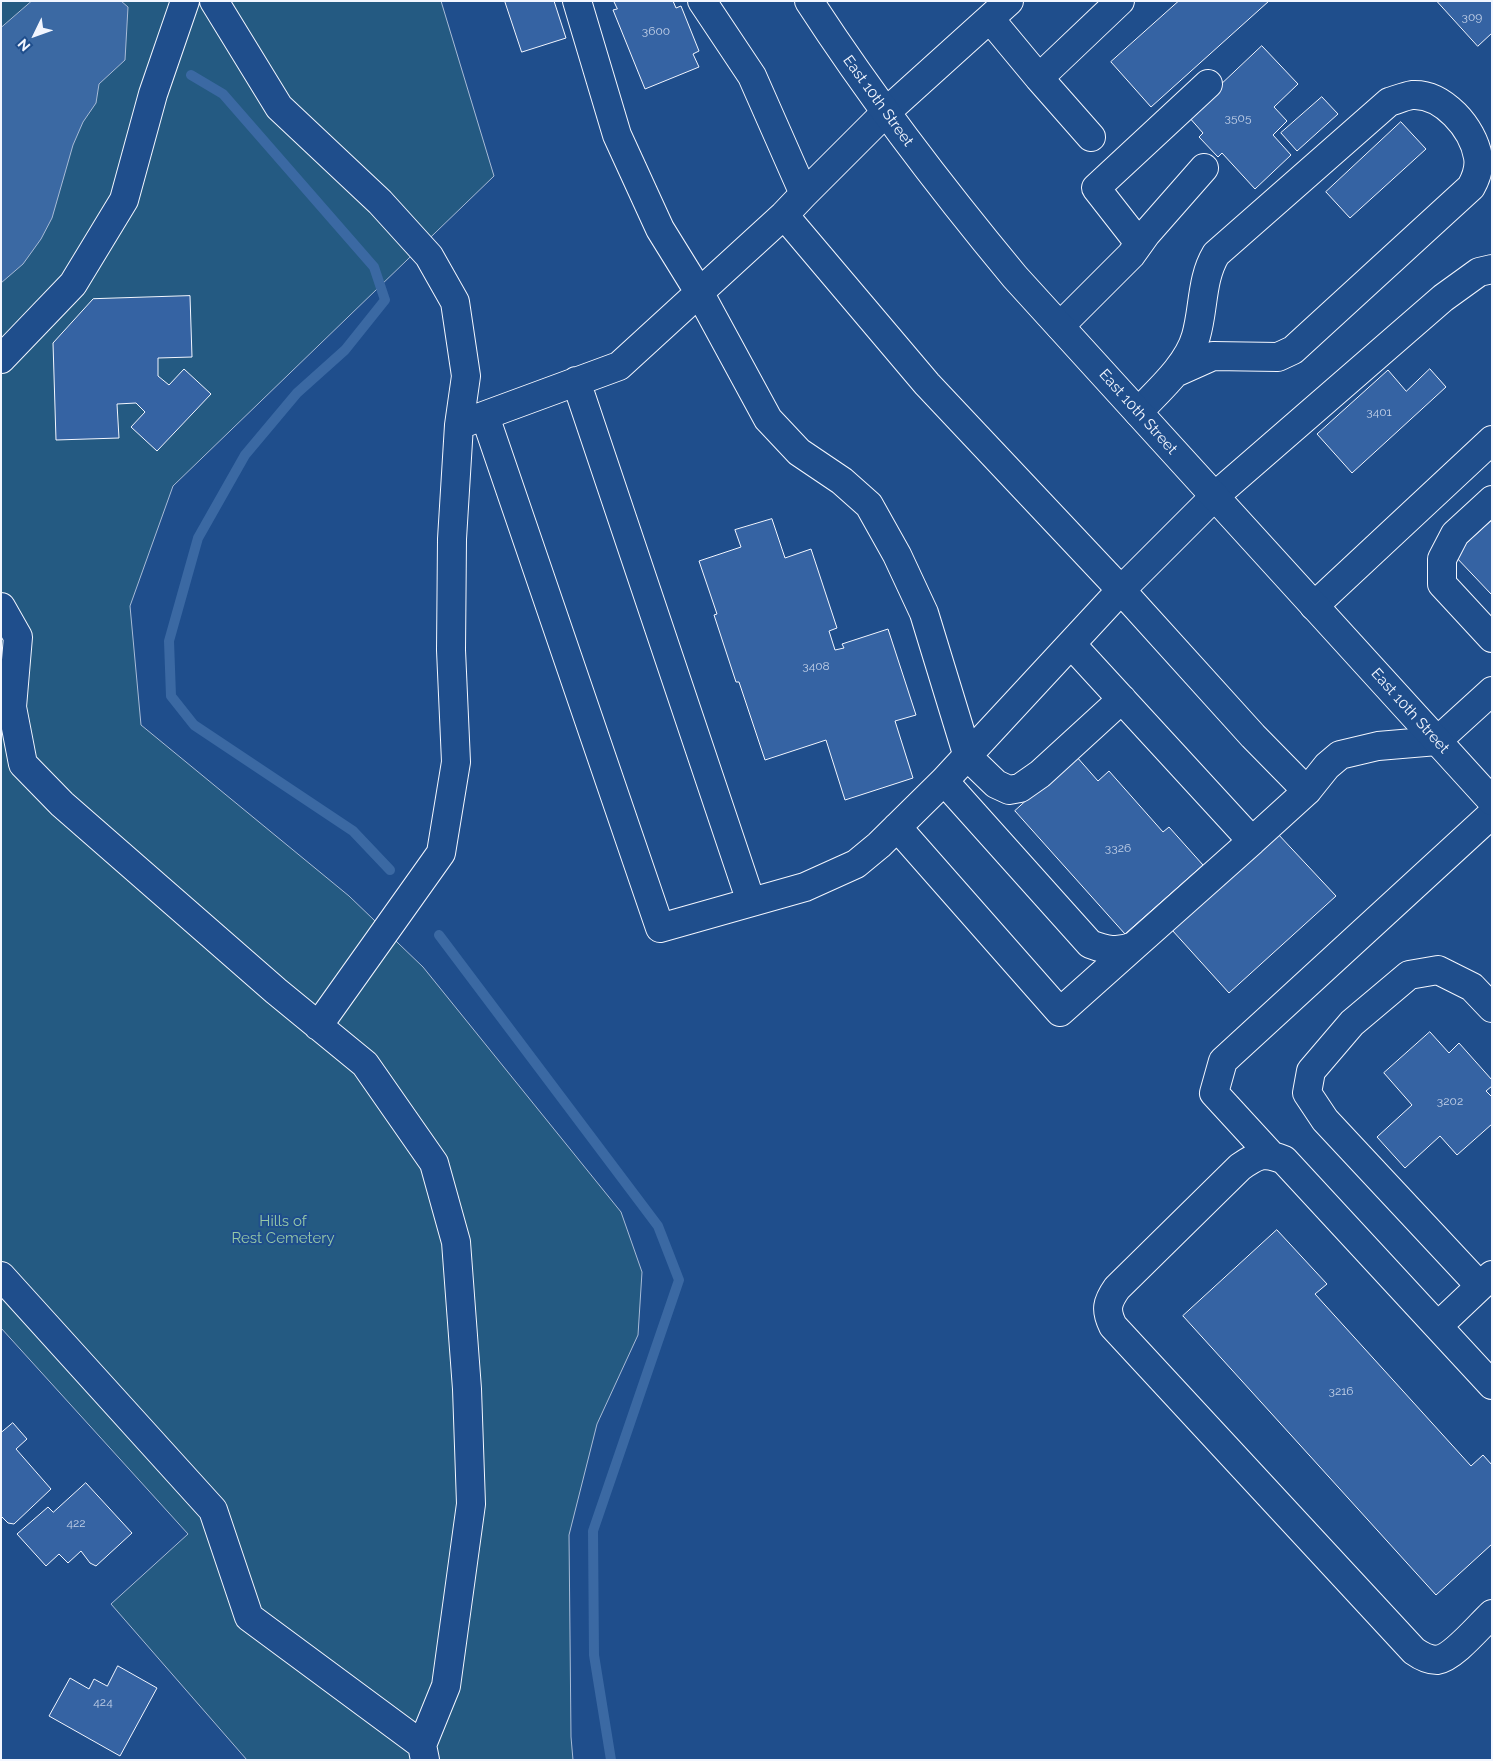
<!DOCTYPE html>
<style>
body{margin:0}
#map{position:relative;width:1493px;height:1761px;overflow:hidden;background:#1f4e8c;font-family:Raleway,sans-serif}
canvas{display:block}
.frame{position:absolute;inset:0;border:2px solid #f2f6ff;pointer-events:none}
.north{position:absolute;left:10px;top:10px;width:50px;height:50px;-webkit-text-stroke:4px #1f4e8c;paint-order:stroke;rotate:228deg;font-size:14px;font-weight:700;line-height:20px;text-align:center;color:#f2f6ff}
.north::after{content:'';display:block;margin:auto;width:18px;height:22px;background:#f2f6ff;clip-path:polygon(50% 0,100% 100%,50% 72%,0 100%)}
</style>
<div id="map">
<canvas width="1493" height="1761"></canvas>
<div class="frame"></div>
<div class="north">N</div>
</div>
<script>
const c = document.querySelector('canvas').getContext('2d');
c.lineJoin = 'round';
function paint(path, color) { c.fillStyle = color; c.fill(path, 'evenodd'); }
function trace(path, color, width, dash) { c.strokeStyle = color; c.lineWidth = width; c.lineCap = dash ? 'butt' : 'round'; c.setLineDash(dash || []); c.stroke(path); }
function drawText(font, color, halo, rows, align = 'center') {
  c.font = font + ' Raleway,sans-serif'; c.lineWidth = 4; c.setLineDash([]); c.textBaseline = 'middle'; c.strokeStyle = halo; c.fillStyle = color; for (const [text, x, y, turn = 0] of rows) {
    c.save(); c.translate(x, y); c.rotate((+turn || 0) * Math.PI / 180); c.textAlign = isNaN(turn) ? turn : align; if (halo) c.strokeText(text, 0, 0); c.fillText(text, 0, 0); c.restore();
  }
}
const green = new Path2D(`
 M1,1H441L494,176L173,486L130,606L141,725L349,896L423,967L621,1212L642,1272L638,1335L597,1424L569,1535L571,1737L573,1760H247L111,1604L188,1534L1,1328Z`);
const water = new Path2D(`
 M32,1H121L128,7L125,60L99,84L96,103L83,122L73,145L52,218L41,239L23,264L1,283V28Z`);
const stream = new Path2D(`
 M191,75L223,94L374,267L385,300L345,350L297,393L245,455L198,538L169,641L171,696L194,725L353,831L390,870
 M439,935L658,1226L679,1280L593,1531L594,1655L611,1760`);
const building = new Path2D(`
 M505,1H554L566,38L522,52Z
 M614,1H673L676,8L681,6L699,51L693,54L699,67L645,89L613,10L617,9Z
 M1179,1H1269L1151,107L1111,62Z
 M1437,1H1492V33L1478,46Z
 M1262,46L1298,84L1274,107L1287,121L1273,135L1291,155L1255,189L1222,153L1218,157L1199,137L1203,133L1188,116Z
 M1322,97L1338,114L1297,151L1281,133Z
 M1401,122L1426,149L1350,218L1326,192Z
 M190,296L192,357L158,358V376L169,385L184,369L211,394L157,451L131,427L145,412L136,403L117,404L119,438L56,440L53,343L93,299Z
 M1430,369L1446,387L1352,473L1317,434L1388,370L1406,391Z
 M772,519L785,558L811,549L837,628L829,631L835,650L844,648L842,644L888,629L916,715L895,721L913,778L845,800L826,740L765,760L739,682H736L714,615L717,614L699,561L741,547L735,530Z
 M1492,520V593L1491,594L1454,555Z
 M1076,756L1098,781L1109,771L1163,832L1169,827L1203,865L1125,934L1015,811Z
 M1277,833L1336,896L1229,993L1172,930Z
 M1430,1032L1449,1053L1459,1043L1492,1080V1086L1486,1091L1492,1097V1124L1457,1155L1440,1136L1405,1168L1377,1137L1412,1105L1384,1073Z
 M1277,1230L1327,1284L1315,1294L1471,1466L1483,1455L1492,1465V1544L1436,1595L1183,1316Z
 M13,1423L27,1439L16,1449L51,1489L14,1524L8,1523L1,1516V1433Z
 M86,1483L132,1533L96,1566L90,1563L81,1551L68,1563L59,1554L46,1566L17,1534L48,1507L53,1512Z
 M118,1666L157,1688L120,1756L49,1716L70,1678L89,1689L94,1679L107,1686Z`);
const minor = new Path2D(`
 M214,1L279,107L380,202L429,256L455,302L466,376L459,425L452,539L451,650L456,762L441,853L318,1026
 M577,1L617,135L660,229L699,292L768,419L799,452L842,481L869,505L897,555L924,613L968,757L996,784L1009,790L1020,788L1040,774L1122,699
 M990,19L1039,78L1120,1
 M1039,78L1091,137
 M804,194L885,113L1009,1
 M784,215L927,384L1121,590L1253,736L1307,791
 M1139,243L1096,188L1208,84
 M1060,326L1131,255L1146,234L1204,168
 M1,359L73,284L124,200L153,94L185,1
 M576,381L751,902
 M1138,412C1158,391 1188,365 1196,336C1204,308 1201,279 1216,254L1389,102C1396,100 1405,96 1412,95C1443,93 1473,128 1478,157C1480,168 1476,178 1471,187L1293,350L1278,357L1213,356L1175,373
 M485,416L660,928L805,887L856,864L879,845L944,781L1121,590L1215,496L1443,298L1479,272L1492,269
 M467,422L619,366L784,215L804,194L752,76L702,1
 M1492,500L1455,534L1442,559V584L1492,638
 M1314,606L1492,440
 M1,607L18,637L12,707L23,764L62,804L276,991L365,1064L434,1163L456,1242L467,1389L471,1504L446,1686L422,1745
 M1071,644L1252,841L1307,791L1327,766L1340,755L1378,746L1437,741L1492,691
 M944,781L1090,944C1106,950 1117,953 1134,946L1252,841
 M897,827L1060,1012L1134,946
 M1270,1154L1214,1093L1223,1061L1492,814
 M1,1276L213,1510L249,1617L422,1745L425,1760
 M1480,1286L1325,1120L1307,1093L1311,1071L1352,1023L1409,975L1438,970L1472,987L1492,1008
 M1438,1326L1492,1275
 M1492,1385L1284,1160C1264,1151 1257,1155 1240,1167L1117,1288C1107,1302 1105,1310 1113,1326L1414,1651C1421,1656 1428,1660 1437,1660C1453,1658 1480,1625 1492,1614`);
const major = new Path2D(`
 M809,1C872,98 942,189 1015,277L1492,801`);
const numberNames = [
 ["309",1472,17],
 ["3600",656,31],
 ["3505",1238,118],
 ["3401",1379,412],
 ["3408",816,666],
 ["3326",1118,848],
 ["3202",1450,1101],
 ["3216",1341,1391],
 ["422",76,1523],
 ["424",103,1702]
];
const streetNames = [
 ["East 10th Street",878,101,54],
 ["East 10th Street",1138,412,48],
 ["East 10th Street",1410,711,48]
];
const parkNames = [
 ["Hills of",283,1221],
 ["Rest Cemetery",283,1238]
];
paint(green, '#245a82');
trace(green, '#a8bbd7', 1);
paint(water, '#3b69a3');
trace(water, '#a8bbd7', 1);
trace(stream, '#3b69a3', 10);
paint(building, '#3563a3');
trace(building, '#f2f6ff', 1);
trace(minor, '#f2f6ff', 30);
trace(major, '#f2f6ff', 30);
trace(minor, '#1f4e8c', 28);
trace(major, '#1f4e8c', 28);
drawText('12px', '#c3d1e8', null, numberNames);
drawText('15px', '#f2f6ff', '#1f4e8c', streetNames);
drawText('15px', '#97c8a6', '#1f4e8c', parkNames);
</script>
